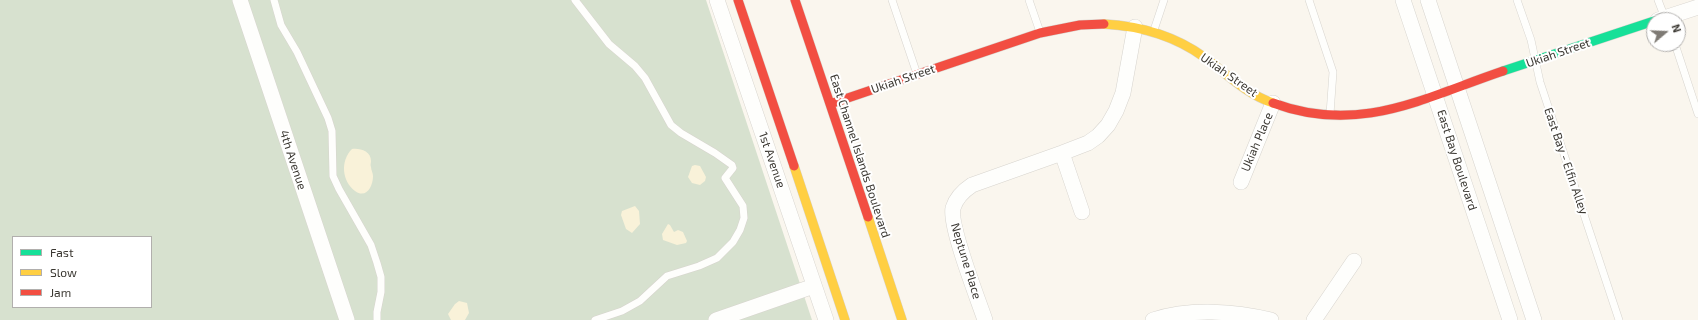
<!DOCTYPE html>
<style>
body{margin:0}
#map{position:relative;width:1698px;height:320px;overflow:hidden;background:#faf6ee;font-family:"Exo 2",sans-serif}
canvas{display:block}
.legend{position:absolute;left:12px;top:236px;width:140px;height:72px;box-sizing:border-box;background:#fff;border:1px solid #b1afad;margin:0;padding:5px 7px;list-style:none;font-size:12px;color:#3b3832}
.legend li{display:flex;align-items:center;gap:8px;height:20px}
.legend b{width:20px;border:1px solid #b1afad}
.north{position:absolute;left:1646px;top:12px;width:40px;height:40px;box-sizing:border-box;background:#fff;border:1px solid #b1afad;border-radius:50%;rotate:71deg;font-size:11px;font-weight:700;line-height:16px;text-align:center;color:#3b3832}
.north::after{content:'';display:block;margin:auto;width:14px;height:18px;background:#7e7a74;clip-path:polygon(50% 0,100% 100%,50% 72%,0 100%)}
</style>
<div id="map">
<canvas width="1698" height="320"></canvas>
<ul class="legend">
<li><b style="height:5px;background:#16e098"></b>Fast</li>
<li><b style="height:5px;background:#ffcf43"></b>Slow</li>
<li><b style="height:5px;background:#f24e42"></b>Jam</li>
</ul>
<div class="north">N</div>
</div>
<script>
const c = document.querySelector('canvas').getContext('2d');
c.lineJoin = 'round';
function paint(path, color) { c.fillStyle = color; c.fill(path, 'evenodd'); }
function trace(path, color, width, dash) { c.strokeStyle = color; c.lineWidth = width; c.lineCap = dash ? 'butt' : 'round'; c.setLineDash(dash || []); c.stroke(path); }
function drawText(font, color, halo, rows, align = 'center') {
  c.font = font + ' "Exo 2",sans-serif'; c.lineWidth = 4; c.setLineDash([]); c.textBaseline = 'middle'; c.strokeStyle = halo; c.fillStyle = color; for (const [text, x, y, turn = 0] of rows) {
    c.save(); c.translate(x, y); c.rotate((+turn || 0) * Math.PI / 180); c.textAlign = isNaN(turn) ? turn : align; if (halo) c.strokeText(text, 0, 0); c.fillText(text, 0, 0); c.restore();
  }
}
const green = new Path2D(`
 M0,0H706L812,320H0ZM13,237H151V307H13Z`);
const sand = new Path2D(`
 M352,149C360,148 371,151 371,161C371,163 370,165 371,167C371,170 373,173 373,176C373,187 366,199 355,191C342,181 340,161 352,149Z
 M695,165L700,166L706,177L705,181L700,185L692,183L688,177L692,166Z
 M635,206L639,211L640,224L632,233L626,229L621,215L622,211Z
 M668,224L670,225L674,232L678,230L683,232L687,241L686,243L677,245L663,240L662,234Z
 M459,301L467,303L469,313L465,320H451L448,314L455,304Z`);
const lane = new Path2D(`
 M274,0L281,25L297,52L328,118L332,131L333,176L339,189L371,245L377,263L381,277V292L377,312V320
 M575,0L609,44L635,66L645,78L671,125L681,133L715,153L732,165L733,168L725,178L743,206L744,218L740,230L733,242L717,258L699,266L667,276L640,301L622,311L595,320
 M892,0L917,74
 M1029,0L1040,32
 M1309,0L1333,72L1330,114
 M1517,0L1531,40L1540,82L1619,320
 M1658,0L1665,18
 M1154,30L1164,0
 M1675,44L1698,114`);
const street = new Path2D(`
 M240,0L347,320
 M717,0L826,320
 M1403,0L1510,320
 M1428,0L1534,320
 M1658,20L1698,7
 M1062,153L1082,212
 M1241,182L1273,103
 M716,320L814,286
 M985,320C978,299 949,226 953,208C956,198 963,191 972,185L1062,153L1088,143L1098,136L1108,125L1116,111L1123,93L1135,27
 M1153,320C1190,308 1234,311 1271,320
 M1314,320L1354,261`);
const fast = new Path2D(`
 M1503,71L1654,21`);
const slow = new Path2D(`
 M1104,24C1140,26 1175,36 1204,57C1227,74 1246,94 1273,103
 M794,166L845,320
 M868,217L902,320`);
const jam = new Path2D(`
 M738,0L794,166
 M795,0L868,217
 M1273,103C1359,135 1423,98 1503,71
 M830,104L1040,33L1080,25L1104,24`);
const streetNames = [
 ["Ukiah Street",1558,53,-19],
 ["Ukiah Street",1229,75,35],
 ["Ukiah Street",903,79,-19],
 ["Ukiah Place",1257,142,-67],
 ["East Channel Islands Boulevard",860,156,72],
 ["4th Avenue",293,160,72],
 ["1st Avenue",772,160,71],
 ["East Bay Boulevard",1457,160,72],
 ["East Bay - Elfin Alley",1566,161,71],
 ["Neptune Place",966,261,73]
];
paint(green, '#d7e1cf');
paint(sand, '#f9f2d9');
trace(lane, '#d7d4ce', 8);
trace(street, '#d7d4ce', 16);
trace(fast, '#d7d4ce', 10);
trace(slow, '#d7d4ce', 10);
trace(jam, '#d7d4ce', 10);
trace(lane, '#fefefc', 7);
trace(street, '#fefefc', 15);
trace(fast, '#16e098', 9);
trace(slow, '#ffcf43', 9);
trace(jam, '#f24e42', 9);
drawText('12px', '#3b3832', '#fff', streetNames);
</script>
